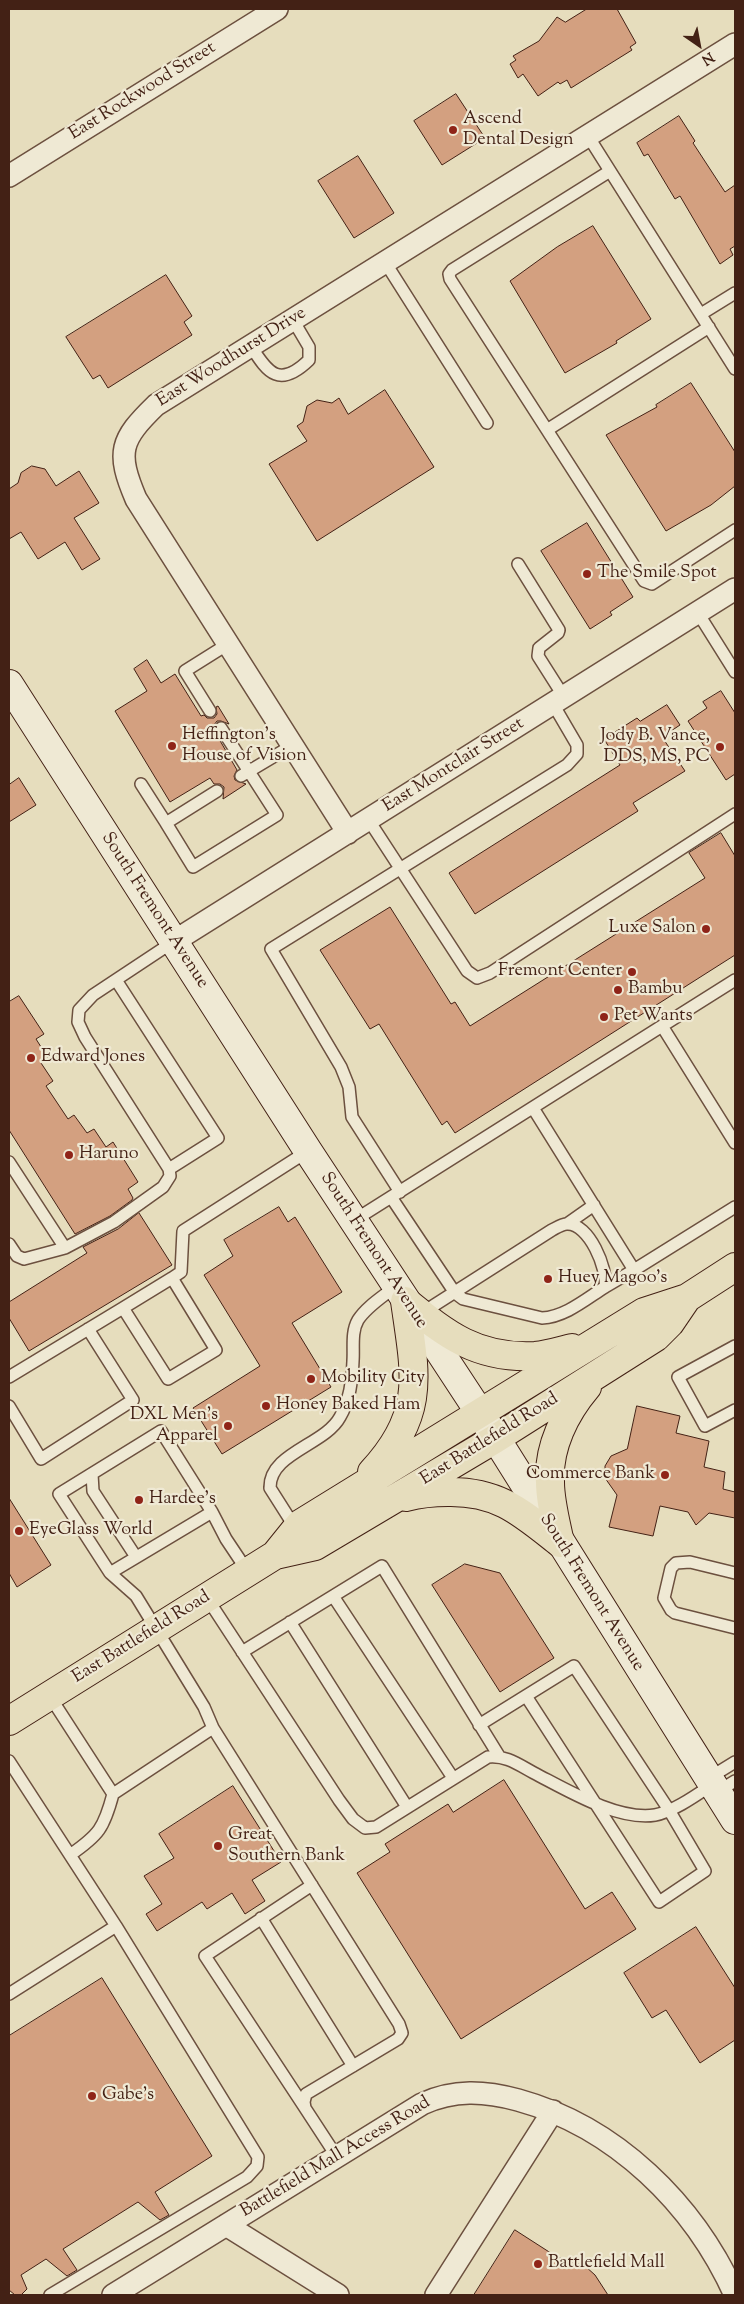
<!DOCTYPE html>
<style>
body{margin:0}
#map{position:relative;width:744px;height:2304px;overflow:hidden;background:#e6ddbd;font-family:"Sorts Mill Goudy",serif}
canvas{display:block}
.frame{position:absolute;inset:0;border:10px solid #432115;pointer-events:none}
.north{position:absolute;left:674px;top:20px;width:50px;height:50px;-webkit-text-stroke:4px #efe9d4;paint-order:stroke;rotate:147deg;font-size:14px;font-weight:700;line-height:20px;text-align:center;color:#432115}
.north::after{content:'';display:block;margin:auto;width:18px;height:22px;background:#432115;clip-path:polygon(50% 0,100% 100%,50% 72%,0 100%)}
</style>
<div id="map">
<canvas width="744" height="2304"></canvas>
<div class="frame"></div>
<div class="north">N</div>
</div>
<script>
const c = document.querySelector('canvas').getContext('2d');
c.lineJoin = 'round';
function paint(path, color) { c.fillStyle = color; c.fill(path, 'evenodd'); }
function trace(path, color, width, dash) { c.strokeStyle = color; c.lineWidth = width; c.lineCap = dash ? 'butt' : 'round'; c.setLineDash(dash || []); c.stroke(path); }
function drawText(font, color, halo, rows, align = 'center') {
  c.font = font + ' "Sorts Mill Goudy",serif'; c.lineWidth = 4.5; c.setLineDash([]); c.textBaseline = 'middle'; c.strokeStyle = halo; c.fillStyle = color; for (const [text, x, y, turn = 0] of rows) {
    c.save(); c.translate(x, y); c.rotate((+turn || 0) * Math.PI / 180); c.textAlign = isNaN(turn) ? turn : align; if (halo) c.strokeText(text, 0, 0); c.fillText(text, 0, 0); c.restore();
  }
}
const building = new Path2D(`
 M587,9H617L636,43L630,47L632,50L571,88L567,80L560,84L558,82L538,96L523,74L518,78L510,64L516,60L513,56L539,41L557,17L565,22Z
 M456,94L485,138L442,165L414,121Z
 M679,116L695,141L693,143L725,192L735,185V246L730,249L733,255L720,264L680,196L675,199L648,154L644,156L637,143Z
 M358,156L394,213L354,238L318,181Z
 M593,226L651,319L616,341L617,343L565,373L510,281L557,247Z
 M166,275L192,316L184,322L192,335L108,388L100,375L93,379L66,337Z
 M691,383L735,452V486L711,505L666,531L606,435L657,407L656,405Z
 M385,390L434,467L317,541L269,464L307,441L297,426L303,422L307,406L317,400L332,403L339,398L348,414Z
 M32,466L45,469L56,486L79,471L99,503L74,518L100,559L82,570L65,542L38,559L21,532L9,539V489L18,483L21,473Z
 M587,523L633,597L610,612L612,615L590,629L541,551Z
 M147,660L161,683L175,674L201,716L204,715L207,718H214L217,714L216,707L218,706L229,724L221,721H217L214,725L215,732L237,770L234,776L235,780L246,784L223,799L224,787L220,784H214L210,778L170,802L115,711L147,691L134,669Z
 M721,691L735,713V774L726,780L688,721L707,708L703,702Z
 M667,705L680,725L662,737L685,771L633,803L638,811L475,914L449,873L620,765L604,739L637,718L640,721Z
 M19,778L36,805L9,822V785Z
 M721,833L735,856V955L455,1133L447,1121L442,1125L379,1024L370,1029L320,950L390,907L451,1004L455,1002L470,1026L705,878L689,853Z
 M19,996L44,1034L36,1039L48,1058L41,1063L53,1081L46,1086L68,1119L74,1115L87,1133L94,1129L106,1147L113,1142L138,1182L128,1189L133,1198L132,1200L110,1216L75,1234L9,1130V1002Z
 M279,1207L288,1222L295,1217L342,1292L292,1323L331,1387L222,1454L193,1408L260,1366L204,1275L233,1256L224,1240Z
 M139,1213L172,1265L29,1351L9,1318V1302L87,1253L83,1247L118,1229Z
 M637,1406L680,1416L676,1433L709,1441L704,1467L725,1472L723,1489L735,1492V1518L709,1513L696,1525L688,1512L660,1506L653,1536L609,1527L617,1495L605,1478V1466L611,1456L627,1449Z
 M9,1498L51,1565L17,1587L9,1573Z
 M465,1564L500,1573L554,1658L500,1692L432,1585Z
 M504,1780L585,1909L612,1892L636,1929L461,2039L357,1873L390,1852L385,1844L448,1804L453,1812Z
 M233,1786L281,1862L252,1880L265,1901L245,1914L232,1893L207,1909L202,1902L157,1931L146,1914L162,1904L144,1876L174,1858L159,1834Z
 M696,1927L735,1988V2040L700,2063L666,2010L652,2018L624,1973Z
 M102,1978L212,2156L155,2192L169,2215L160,2220L138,2202L63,2249L77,2270L67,2276L46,2259L21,2275L27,2289L21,2295H15L9,2290V2036Z
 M515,2230L557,2257L585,2266L595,2275L608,2295H474Z`);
const service = new Path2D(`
 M588,136L735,369
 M610,171L452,270L449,274L450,279L644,581L652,584L735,530
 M385,262L487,423
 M701,314L735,293
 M251,346C268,374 280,388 309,360V347L293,320
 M547,430L709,327
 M518,564L559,630L558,633L539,648L538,656L564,697
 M698,613L735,672
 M210,711L185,671L228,644
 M241,776L293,745
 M141,784L166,823L217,791
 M368,819L467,971L477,978L490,973L735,814
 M166,823L193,867L277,815L221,728
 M116,980L218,1138L169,1169
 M735,980L662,1026L735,1143
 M533,1108L634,1270L735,1207
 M9,1162L65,1248
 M400,1192L352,1117L349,1087L341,1067L271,949L567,765L577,754V745L553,704
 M391,1197L455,1293L463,1299L542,1318C565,1317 586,1299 605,1287C608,1269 589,1223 567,1224C562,1224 556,1228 552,1230L422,1313
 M353,1221L662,1026
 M567,1224L594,1205
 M9,1244L17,1256L24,1259L65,1248L114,1222L163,1187L170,1176L169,1169L85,1037L78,1022L79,1010L93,995L173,942
 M172,1278L123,1308L168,1379L216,1350L172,1278L181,1272L183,1231L308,1151
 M605,1287L634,1270
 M735,1346L678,1377L705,1426L735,1410
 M9,1377L123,1308
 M9,1406L41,1459L133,1400L88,1329
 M92,1474L93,1491L136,1557
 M296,1529L270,1488C269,1453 325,1445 340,1417C349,1402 353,1379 353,1361C354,1348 351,1332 358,1320C367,1306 384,1296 396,1286
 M110,1573L59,1494L161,1431L212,1512
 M735,1573L690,1562L676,1563L671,1568L664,1598L671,1610L675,1613L735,1628
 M333,1596L453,1778
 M207,1598L339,1800L353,1819L365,1828L376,1827L488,1757C506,1755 519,1765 534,1773C567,1790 618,1821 655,1815C673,1812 698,1794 713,1784
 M290,1622L407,1807
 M242,1652L382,1566L499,1756
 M49,1695L113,1794
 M479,1725L574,1666L669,1810L705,1871L659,1902L526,1696
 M213,1728L399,2024L402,2033L398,2039L306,2094L304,2102L305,2108L337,2157
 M9,1761L116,1926
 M709,1778L735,1762
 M717,1792L735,1781
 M70,1855C99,1835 104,1828 113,1794L213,1728L204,1707L136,1596L110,1573L212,1512L226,1539L248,1572
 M261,1918L353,2066
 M9,1994L116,1926L258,2157L257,2166L247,2177L50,2295
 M305,2108L205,1956L312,1885`);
const minor = new Path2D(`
 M9,176L277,9
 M348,833L136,499C116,452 120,440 156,405L735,44
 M173,942L735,589
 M226,2225L338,2295
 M113,2295L422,2104C454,2089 485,2091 518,2100C616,2127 694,2204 735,2295
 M436,2295L553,2111`);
const secondary = new Path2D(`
 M9,684L308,1151L480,1413L735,1820`);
const primary = new Path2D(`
 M405,1301C447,1335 477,1359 535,1356C547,1355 560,1351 572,1348
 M372,1472C427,1413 415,1373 405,1301
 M406,1497C421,1493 433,1492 448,1492C499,1491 522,1513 560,1543
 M560,1543C556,1523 550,1502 550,1482C548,1447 565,1413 587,1387
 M275,1555L300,1524L644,1312L687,1298L735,1267
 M9,1721L275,1555L315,1546L495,1439L656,1337L670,1323L687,1298`);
const markers = [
 [453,130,5,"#8f2418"],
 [587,574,5,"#8f2418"],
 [172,746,5,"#8f2418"],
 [720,747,5,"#8f2418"],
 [706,929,5,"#8f2418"],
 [632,972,5,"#8f2418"],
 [618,990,5,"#8f2418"],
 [604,1017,5,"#8f2418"],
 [31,1058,5,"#8f2418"],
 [69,1155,5,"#8f2418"],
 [548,1279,5,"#8f2418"],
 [311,1379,5,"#8f2418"],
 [266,1406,5,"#8f2418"],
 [228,1426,5,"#8f2418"],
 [665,1475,5,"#8f2418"],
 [139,1500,5,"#8f2418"],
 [19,1531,5,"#8f2418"],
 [218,1846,5,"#8f2418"],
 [92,2096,5,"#8f2418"],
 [538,2264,5,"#8f2418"]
];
const streetNames = [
 ["East Rockwood Street",143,92,-32],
 ["East Woodhurst Drive",232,358,-32],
 ["East Montclair Street",454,766,-32],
 ["South Fremont Avenue",154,911,57],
 ["South Fremont Avenue",373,1251,57],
 ["East Battlefield Road",490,1440,-32],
 ["South Fremont Avenue",591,1593,58],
 ["East Battlefield Road",142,1638,-32],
 ["Battlefield Mall Access Road",336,2158,-31]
];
const poiNames = [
 ["Ascend",463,120],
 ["Dental Design",463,141],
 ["The Smile Spot",597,574],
 ["Heffington's",182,736],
 ["House of Vision",182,757],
 ["Jody B. Vance,",710,737,"right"],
 ["DDS, MS, PC",710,758,"right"],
 ["Luxe Salon",696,929,"right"],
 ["Fremont Center",622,972,"right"],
 ["Bambu",628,990],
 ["Pet Wants",614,1017],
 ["Edward Jones",41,1058],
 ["Haruno",79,1155],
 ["Huey Magoo's",558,1279],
 ["Mobility City",321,1379],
 ["Honey Baked Ham",276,1406],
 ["DXL Men's",218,1416,"right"],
 ["Apparel",218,1437,"right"],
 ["Commerce Bank",655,1475,"right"],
 ["Hardee's",149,1500],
 ["EyeGlass World",29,1531],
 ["Great",228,1836],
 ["Southern Bank",228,1857],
 ["Gabe's",102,2096],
 ["Battlefield Mall",548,2264]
];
paint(building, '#d3a080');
trace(building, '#432115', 1);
trace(service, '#6c503f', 14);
trace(minor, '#6c503f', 24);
trace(secondary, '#432115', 30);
trace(primary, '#432115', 30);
trace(service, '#efe9d4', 11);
trace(minor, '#efe9d4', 21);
trace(secondary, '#efe9d4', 28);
trace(primary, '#e6ddbd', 28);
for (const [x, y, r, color] of markers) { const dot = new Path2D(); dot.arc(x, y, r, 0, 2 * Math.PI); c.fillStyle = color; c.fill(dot); trace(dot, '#efe9d4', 2); }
drawText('18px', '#432115', '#efe9d4', streetNames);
drawText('18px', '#432115', '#efe9d4', poiNames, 'left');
</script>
